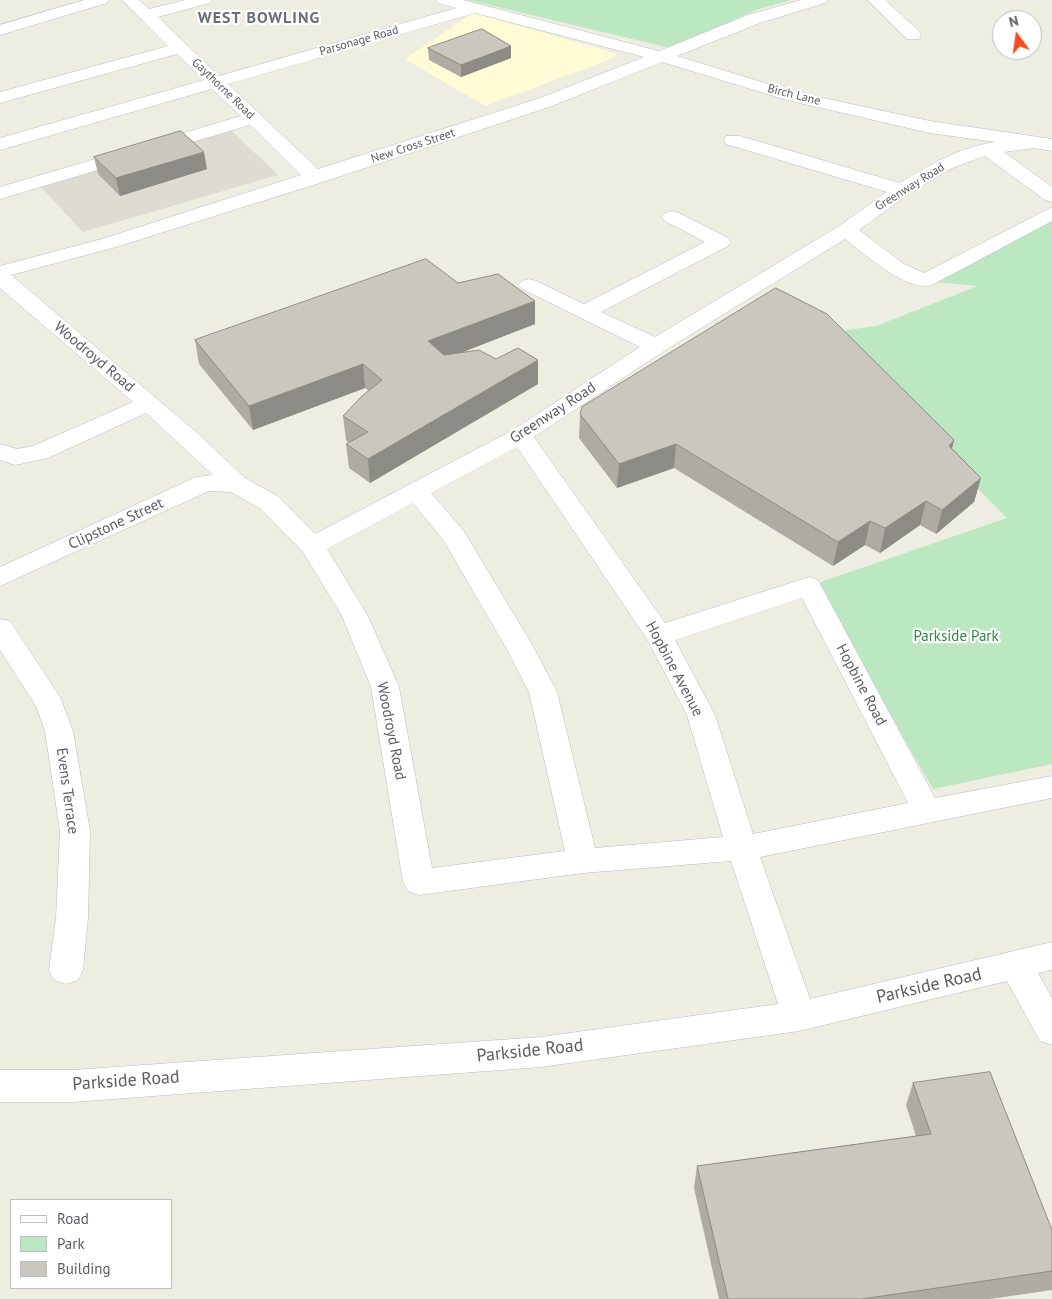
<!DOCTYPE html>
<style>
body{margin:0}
#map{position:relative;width:1052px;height:1299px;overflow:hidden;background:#eeede1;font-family:"PT Sans",sans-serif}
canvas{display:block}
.legend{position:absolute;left:10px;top:1199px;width:162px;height:90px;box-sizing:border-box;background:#fff;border:1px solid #bdbec1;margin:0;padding:6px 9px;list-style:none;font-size:15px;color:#5a5d63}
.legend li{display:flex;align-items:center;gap:10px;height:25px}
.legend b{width:25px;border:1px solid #bdbec1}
.north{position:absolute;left:992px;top:10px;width:50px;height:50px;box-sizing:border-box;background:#fff;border:1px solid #bdbec1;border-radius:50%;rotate:346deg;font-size:14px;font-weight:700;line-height:20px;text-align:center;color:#5a5d63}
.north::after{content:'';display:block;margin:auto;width:18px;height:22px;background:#f84b1d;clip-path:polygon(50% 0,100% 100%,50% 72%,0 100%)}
</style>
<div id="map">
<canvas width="1052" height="1299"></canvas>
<ul class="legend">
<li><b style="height:6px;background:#fff"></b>Road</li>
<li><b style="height:14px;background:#bbe8c1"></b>Park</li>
<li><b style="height:14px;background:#c9c7be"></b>Building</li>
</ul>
<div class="north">N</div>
</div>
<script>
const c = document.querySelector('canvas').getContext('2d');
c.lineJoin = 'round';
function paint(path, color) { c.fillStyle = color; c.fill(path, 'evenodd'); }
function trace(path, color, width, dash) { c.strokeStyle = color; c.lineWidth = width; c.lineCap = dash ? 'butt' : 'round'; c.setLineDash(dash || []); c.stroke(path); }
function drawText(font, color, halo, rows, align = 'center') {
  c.font = font + ' "PT Sans",sans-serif'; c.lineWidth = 4.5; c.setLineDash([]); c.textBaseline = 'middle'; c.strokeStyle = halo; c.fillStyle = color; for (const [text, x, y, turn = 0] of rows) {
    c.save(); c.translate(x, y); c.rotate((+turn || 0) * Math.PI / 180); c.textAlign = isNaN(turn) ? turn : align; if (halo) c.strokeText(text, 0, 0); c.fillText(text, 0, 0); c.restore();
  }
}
const commercial = new Path2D(`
 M473,13L615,53L616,55L614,58L485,106L405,59Z`);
const education = new Path2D(`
 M230,129L278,175L83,232L40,186Z`);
const green = new Path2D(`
 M468,0H791L756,10L670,48Z
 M1052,214V764L933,789L815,584L1007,518L815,326L833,332L876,326L978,286L925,281Z`);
const minor = new Path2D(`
 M84,0H109L107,3L0,35V25Z
 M122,0H139L149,9L185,0H212L210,3L158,17L219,76L456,8L438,3L436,0H463L659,51L748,15L801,0H827L825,3L760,23L677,56L791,91L930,121L1052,139V151L1034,148L1004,152L1052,187V202L1045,200L985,156L950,169L909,194L859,230L904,264L924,273L1052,207V221L932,285C906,292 865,254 845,239L664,351L534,437L665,623L800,580L809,577L818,580L935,798L1052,776V798L760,857L810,999L1052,942V970L1038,973L1052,998V1045L1040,1041L1007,981L799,1031L541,1067L73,1102H0V1070H73L541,1037L778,1004L731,861L583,873L419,895L408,891L403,882L371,687L342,616L303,552L261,509L231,492L209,491L0,586V567L196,477L213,475L146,413L48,458L15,465L0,460V444L17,449L33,446L133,402L0,288V266L102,239L301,175L250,125L0,199V187L241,116L212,89L0,150V138L204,80L177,54L0,103V92L168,46ZM475,13L644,57L540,98L318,169L228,84ZM662,62L787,100L930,133L995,142C960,147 929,165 900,183L740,136H726L724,140L726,144L887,192L839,226L655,337L601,312L728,246L731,242L728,238L679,213L672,211L665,213L662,217L665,221L705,242L584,304L536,281L529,279L522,281L518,285L522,289L640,347L513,430L315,534L279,497L245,478L196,432L11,275L116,247L323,182L552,106ZM517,447L647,639L687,715L723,837L595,848L557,692L533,646L463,530L431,493ZM413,503L444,541L505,646L529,692L565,851L432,868L399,687L368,616L327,549ZM802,598L908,803L753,834L715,715L675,640Z
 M868,0H885L919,31L921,35L919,39H907Z
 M0,619L10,621L60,697L73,731L90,831L88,918L83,970L78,980L66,984L54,980L49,970L56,918L60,831L45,731L36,706L0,650Z`);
const wall = new Path2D(`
 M428,48L511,58L461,77L429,60Z
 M94,157L207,169L120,196L98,174Z
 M458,283L535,301V324L461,352L538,384L370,483L349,468L346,444L349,443L346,440L343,416L369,391L365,388L253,430L199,364L195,340Z
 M580,414L954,440L952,448L981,478L974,502L936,534L920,525L880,553L865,545L833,566L674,468L617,488L579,438Z
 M913,1083L1052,1230V1290L990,1299H719L694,1188L697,1166L916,1136L906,1105Z`);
const shadedWall = new Path2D(`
 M511,46V58L461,77V65Z
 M204,152L207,169L120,196L116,178Z
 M535,301V324L430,365L428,341Z
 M538,360V384L370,483L368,459Z
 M363,364L365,388L253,430L249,406Z
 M954,440L948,464L949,446Z
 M676,444L674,468L617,488L619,464Z
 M981,478L974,502L936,534L942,510Z
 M926,501L920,525L880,553L885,528Z
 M870,521L865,545L833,566L838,542Z`);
const building = new Path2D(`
 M482,29L511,46L461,65L428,48Z
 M181,131L204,152L116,178L94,157Z
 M426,259L458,283L498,274L535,301L428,341L444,355L479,350L496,359L518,348L538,360L368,459L346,444L368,432L343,416L362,396L382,380L363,364L249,406L195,340Z
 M776,288L827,314L954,440L949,446L981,478L942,510L926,501L885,528L870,521L838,542L676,444L619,464L580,414L582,407Z
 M990,1072L1052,1230V1271L862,1299H728L697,1166L931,1134L913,1083Z`);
const farStreetnames = [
 ["Parsonage Road",359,41,-16],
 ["Gaythorne Road",223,89,44],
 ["Birch Lane",794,95,14],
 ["New Cross Street",413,146,-18],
 ["Greenway Road",910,187,-32]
];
const streetNames = [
 ["Woodroyd Road",94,357,40],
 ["Greenway Road",553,413,-33],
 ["Clipstone Street",116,524,-25],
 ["Hopbine Avenue",674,669,62],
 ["Hopbine Road",861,685,62],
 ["Woodroyd Road",391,731,79],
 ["Evens Terrace",67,791,82]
];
const parkNames = [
 ["Parkside Park",956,637]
];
const farDistrictnames = [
 ["WEST BOWLING",259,18]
];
const nearStreetnames = [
 ["Parkside Road",929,986,-13],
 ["Parkside Road",530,1051,-6],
 ["Parkside Road",126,1081,-4]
];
paint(commercial, '#fffbd5');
paint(education, '#dedcd0');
paint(green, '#bbe8c1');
trace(minor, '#b9bbc1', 1);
paint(minor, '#fff');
paint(wall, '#adaba3');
paint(shadedWall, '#8d8b85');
paint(building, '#c9c7be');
trace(building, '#8d8b85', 1);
drawText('12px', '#5a5d63', '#fff', farStreetnames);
drawText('15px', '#5a5d63', '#fff', streetNames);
drawText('15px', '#2e873e', '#fff', parkNames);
c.letterSpacing = '1px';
drawText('bold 16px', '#6a6f76', '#fff', farDistrictnames);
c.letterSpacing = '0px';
drawText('18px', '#5a5d63', '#fff', nearStreetnames);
</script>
